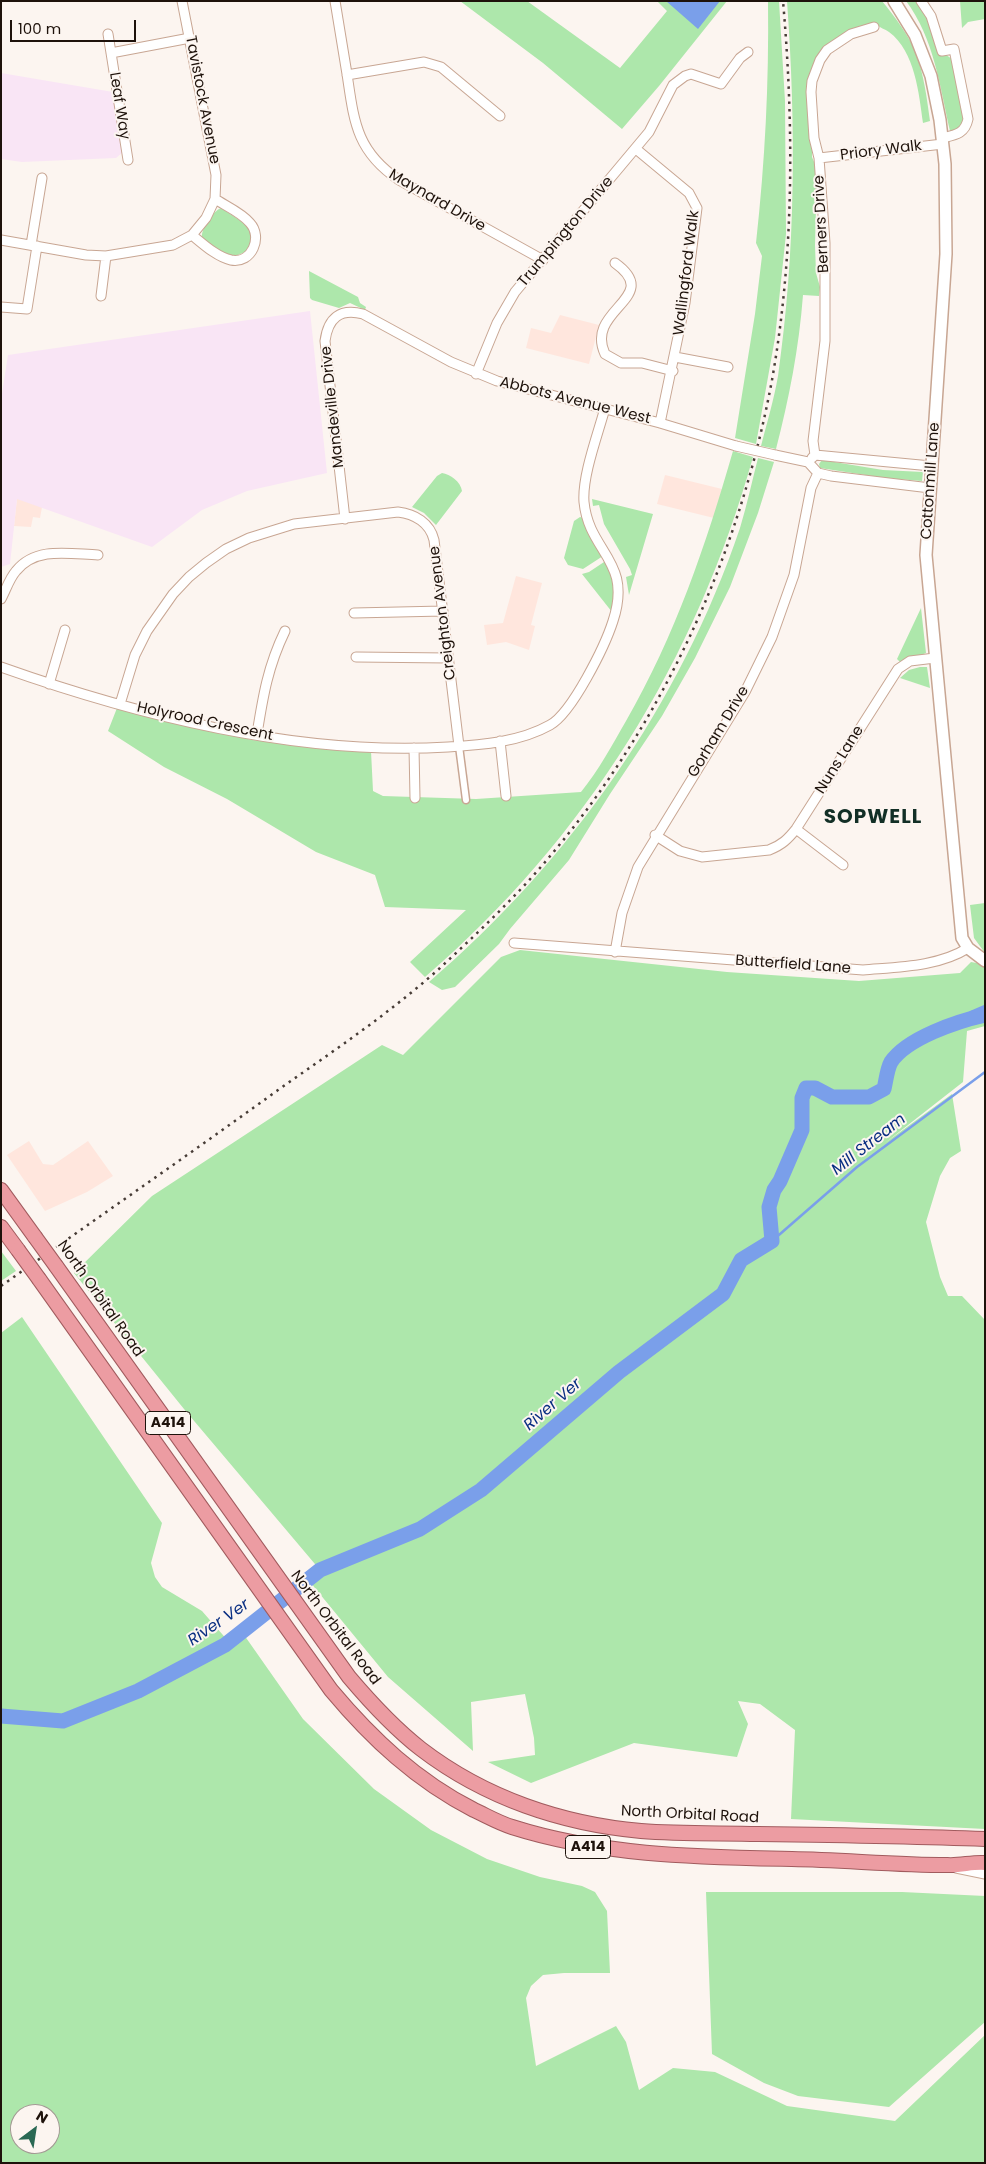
<!DOCTYPE html>
<style>
body{margin:0}
#map{position:relative;width:986px;height:2164px;overflow:hidden;background:#fcf5f0;font-family:Poppins,sans-serif}
canvas{display:block}
.frame{position:absolute;inset:0;border:2px solid #1e120b;pointer-events:none}
.north{position:absolute;left:10px;top:2104px;width:50px;height:50px;box-sizing:border-box;background:#fcf5f0;border:1px solid #a39a94;border-radius:50%;rotate:31deg;font-size:14px;font-weight:700;line-height:20px;text-align:center;color:#1e120b}
.north::after{content:'';display:block;margin:auto;width:18px;height:22px;background:#2a6853;clip-path:polygon(50% 0,100% 100%,50% 72%,0 100%)}
.scale{position:absolute;left:10px;top:20px;width:126px;height:22px;box-sizing:border-box;border:2px solid #1e120b;border-top:0;padding-left:6px;font-size:15px;line-height:18px;white-space:nowrap;color:#1e120b;-webkit-text-stroke:4px #fcf5f0;paint-order:stroke}
</style>
<div id="map">
<canvas width="986" height="2164"></canvas>
<div class="frame"></div>
<div class="north">N</div>
<div class="scale">100 m</div>
</div>
<script>
const c = document.querySelector('canvas').getContext('2d');
c.lineJoin = 'round';
function paint(path, color) { c.fillStyle = color; c.fill(path, 'evenodd'); }
function trace(path, color, width, dash) { c.strokeStyle = color; c.lineWidth = width; c.lineCap = dash ? 'butt' : 'round'; c.setLineDash(dash || []); c.stroke(path); }
function drawText(font, color, halo, rows, align = 'center') {
  c.font = font + ' Poppins,sans-serif'; c.lineWidth = 4; c.setLineDash([]); c.textBaseline = 'middle'; c.strokeStyle = halo; c.fillStyle = color; for (const [text, x, y, turn = 0] of rows) {
    c.save(); c.translate(x, y); c.rotate((+turn || 0) * Math.PI / 180); c.textAlign = isNaN(turn) ? turn : align; if (halo) c.strokeText(text, 0, 0); c.fillText(text, 0, 0); c.restore();
  }
}
const industrial = new Path2D(`
 M560,315L599,325L589,364L526,348L531,328L551,333Z
 M665,475L722,489L714,518L657,504Z
 M17,498L42,507L40,518L33,517L31,527L14,526Z
 M516,576L542,583L531,625L535,626L529,650L506,642L487,645L484,625L503,623Z
 M29,1141L43,1164L53,1165L88,1141L113,1176L87,1192L45,1211L7,1155Z`);
const education = new Path2D(`
 M1,73L113,92L123,152L116,158L22,162L1,159Z
 M310,311L327,473L247,491L202,510L152,547L17,499L10,564L1,567V400L8,355Z`);
const green = new Path2D(`
 M460,1H527L620,68L667,11L657,1H727L659,86L622,129L543,63Z
 M768,1H779L785,101L786,234L775,338L756,444L735,438L755,314L762,256L756,243C765,160 769,85 768,1Z
 M787,1H882C895,17 908,34 916,53C924,75 927,99 930,121L923,123C919,94 915,51 889,32C885,29 880,28 876,24L863,26L841,35L832,41L814,66L812,157L817,169L815,245L816,273L820,287L819,296L803,295C799,348 789,399 776,449L761,446C767,423 774,399 778,376C796,251 796,126 787,1Z
 M906,1H916L925,15L942,52L952,59L964,117L963,122L955,131H950C940,87 934,38 906,1Z
 M960,1H985V19L968,22L962,28Z
 M221,208L247,225L252,233L251,245L245,252L233,257L227,256L202,239C200,230 213,211 221,208Z
 M309,271L358,297L360,303L366,307L365,310L350,303L339,308L312,300L310,298Z
 M733,451L753,457C696,660 586,839 425,977L410,962L466,910L385,907L375,875L316,852L227,799L164,767L108,731L117,708L252,740L371,751L373,791L383,796L476,799L581,792C599,770 612,745 626,721C675,636 706,545 733,451Z
 M758,458L774,462L758,513L730,587L695,658L662,716L610,794L569,860L510,929L499,944L455,987L442,990L429,982C570,861 680,705 740,528C747,505 752,481 758,458Z
 M822,460L883,470L923,472L922,481L885,478L820,468L819,464Z
 M442,473C450,474 461,482 462,491L436,525L424,513L412,507L437,476Z
 M592,499L653,514L629,595L626,577L632,575L630,569L604,524L599,505L593,506Z
 M580,517L583,518L603,556L583,569L568,565L564,558L574,521Z
 M604,562H607L615,586L612,612L582,574L589,572Z
 M921,608L926,653L901,663L897,659Z
 M920,667H927L930,688L900,678L909,670Z
 M985,903V953L974,938L970,905Z
 M520,950L727,972L859,981L960,973L971,962L982,964L985,968V1026L967,1031L963,1082L885,1143L952,1094L961,1151L950,1158L940,1176L926,1222L940,1277L948,1296H962L985,1320V1829L791,1819L795,1730L760,1704L738,1701L748,1724L737,1757L634,1743L531,1783L488,1762L535,1755L534,1738L525,1694L471,1702L473,1751L388,1677L310,1582L320,1570L184,1409L74,1273L152,1196L382,1045L403,1055L501,957Z
 M1,1251L16,1271L1,1281Z
 M22,1317L162,1523L151,1563L155,1577L162,1587L202,1611L229,1642L242,1632L303,1719L374,1789L431,1830L487,1859L540,1877L582,1886L595,1892L607,1911L610,1973H564L543,1975L531,1986L526,1998L536,2066L616,2026L626,2042L639,2090L673,2068L715,2072L787,2106L895,2121L985,2035V2163H1V1333ZM20,2114H50V2144H20Z
 M706,1892H902L985,1896V2022L889,2107L798,2096L764,2083L712,2054Z`);
const water = new Path2D(`
 M666,1H720L698,29Z`);
const stream = new Path2D(`
 M956,1022L971,1012L985,1006
 M772,1241L857,1167L985,1072`);
const river = new Path2D(`
 M1,1716L63,1721L138,1691L225,1645L320,1570L420,1529L481,1490L619,1372L723,1294L741,1260L772,1241L769,1207L774,1190L780,1181L802,1130V1098L806,1088H815L832,1097H869L884,1089C886,1081 887,1069 891,1062C907,1038 958,1021 985,1015`);
const pedestrian = new Path2D(`
 M459,746L466,800`);
const minor = new Path2D(`
 M335,1C339,25 343,50 347,74C354,121 356,151 399,180L543,260
 M921,1L931,16L942,51L954,49L968,119C965,134 955,135 942,138
 M108,34L128,160
 M111,53L190,38
 M347,75L424,62L441,67L500,116
 M636,149L689,193L697,208L685,303L660,423
 M819,158L943,144
 M192,235C203,244 217,257 231,260C252,264 263,237 250,223C242,213 226,206 215,199
 M1,240L86,255L106,256L173,245L192,235L206,218L215,199L216,175L182,1
 M31,245L42,178
 M615,263C664,298 584,309 605,354L621,363H642L673,371
 M101,296L106,256
 M1,307L27,309L37,246
 M675,357L728,367
 M476,374L497,323L515,292L649,132L673,85L685,76L691,74L721,84L740,58L748,52
 M775,455L808,462
 M815,455L813,441L825,341V243L819,158L814,138L811,92L812,81L820,60L827,50L851,34L874,27
 M812,458L815,455L931,466
 M808,462L818,473L831,476L930,488
 M345,519L325,341C328,318 340,308 363,314L451,362L497,381L660,423L736,446
 M1,599C6,590 9,579 16,571C36,546 70,554 98,555
 M354,613L443,611
 M356,657L448,658
 M1,667C139,716 301,756 448,747C482,745 520,742 550,725C572,713 605,646 613,621C633,560 589,553 584,502C582,476 598,434 605,408
 M49,684L65,630
 M120,704L135,655L147,631L173,594L189,577L206,563L226,549L249,538L294,524L398,512C415,514 430,523 434,540L459,746
 M257,734C263,696 268,666 285,631
 M500,741L506,796
 M414,748L415,798
 M796,829L843,865
 M655,835L680,851L702,857L769,850C782,845 788,839 796,829L898,669L910,661L935,658
 M514,943L863,970C897,967 938,967 968,948
 M615,952L622,913L638,867L745,692L772,637L794,575L811,488L818,473
 M956,1868L985,1874`);
const tertiary = new Path2D(`
 M894,1L915,35L931,76L940,120L945,164L946,254L926,555L962,938L968,948L985,961`);
const trunk = new Path2D(`
 M1,1190L35,1237
 M1,1227L18,1250
 M56,1266L349,1677C371,1703 394,1728 421,1749C485,1798 562,1824 641,1831C680,1834 719,1833 758,1834C834,1835 909,1836 985,1839
 M39,1279L331,1690C372,1739 417,1781 474,1810C487,1816 499,1823 512,1827C603,1856 698,1857 792,1859C844,1860 896,1865 947,1865C960,1866 972,1862 985,1863`);
const rail = new Path2D(`
 M1,1286C96,1219 191,1153 285,1085C338,1048 392,1011 440,968C471,939 503,909 532,877C656,738 738,563 772,380C794,256 794,127 783,1`);
const minorBridge = new Path2D(`
 M736,446L775,455`);
const trunkBridge = new Path2D(`
 M35,1237L56,1266
 M18,1250L39,1279`);
const shields = [
 [168,1423,45],
 [588,1847,45]
];
const shieldNames = [
 ["A414",168,1423],
 ["A414",588,1847]
];
const streetNames = [
 ["Tavistock Avenue",202,100,79],
 ["Leaf Way",119,106,81],
 ["Priory Walk",881,151,-7],
 ["Maynard Drive",437,201,30],
 ["Berners Drive",822,224,-93],
 ["Trumpington Drive",566,232,-50],
 ["Wallingford Walk",687,273,-83],
 ["Abbots Avenue West",575,401,14],
 ["Mandeville Drive",333,407,-96],
 ["Cottonmill Lane",931,481,-86],
 ["Creighton Avenue",443,613,-97],
 ["Holyrood Crescent",205,722,12],
 ["Gorham Drive",719,732,-59],
 ["Nuns Lane",840,760,-58],
 ["Butterfield Lane",793,965,4],
 ["North Orbital Road",100,1299,55],
 ["North Orbital Road",335,1628,53],
 ["North Orbital Road",690,1815,3]
];
const waterNames = [
 ["Mill Stream",869,1145,-38],
 ["River Ver",553,1405,-41],
 ["River Ver",219,1623,-34]
];
const districtNames = [
 ["SOPWELL",873,818]
];
paint(industrial, '#ffe6dd');
paint(education, '#f9e5f5');
paint(green, '#ade7ab');
paint(water, '#7a9fea');
trace(stream, '#7a9fea', 2.5);
trace(river, '#7a9fea', 15);
trace(pedestrian, '#c8a693', 9);
trace(minor, '#c8a693', 11);
trace(tertiary, '#c8a693', 14);
trace(trunk, '#a15b5e', 16);
trace(pedestrian, '#fff', 6);
trace(minor, '#fff', 9);
trace(tertiary, '#fff', 11);
trace(trunk, '#ec9ca2', 14);
trace(rail, '#473c36', 2.5, [2.5, 5]);
trace(minorBridge, '#c8a693', 11, []);
trace(trunkBridge, '#a15b5e', 16, []);
trace(minorBridge, '#fff', 9);
trace(trunkBridge, '#ec9ca2', 14);
for (const [x, y, w] of shields) { const box = new Path2D(); box.roundRect(x - w / 2, y - 11.5, w, 23, 4); c.fillStyle = '#fcf5f0'; c.fill(box); trace(box, '#1e120b', 1); }
drawText('bold 14px', '#1e120b', null, shieldNames);
drawText('15px', '#1e120b', '#fcf5f0', streetNames);
drawText('italic 16px', '#092e82', '#fcf5f0', waterNames);
c.letterSpacing = '1px';
drawText('bold 20px', '#122f26', '#fcf5f0', districtNames);
c.letterSpacing = '0px';
</script>
